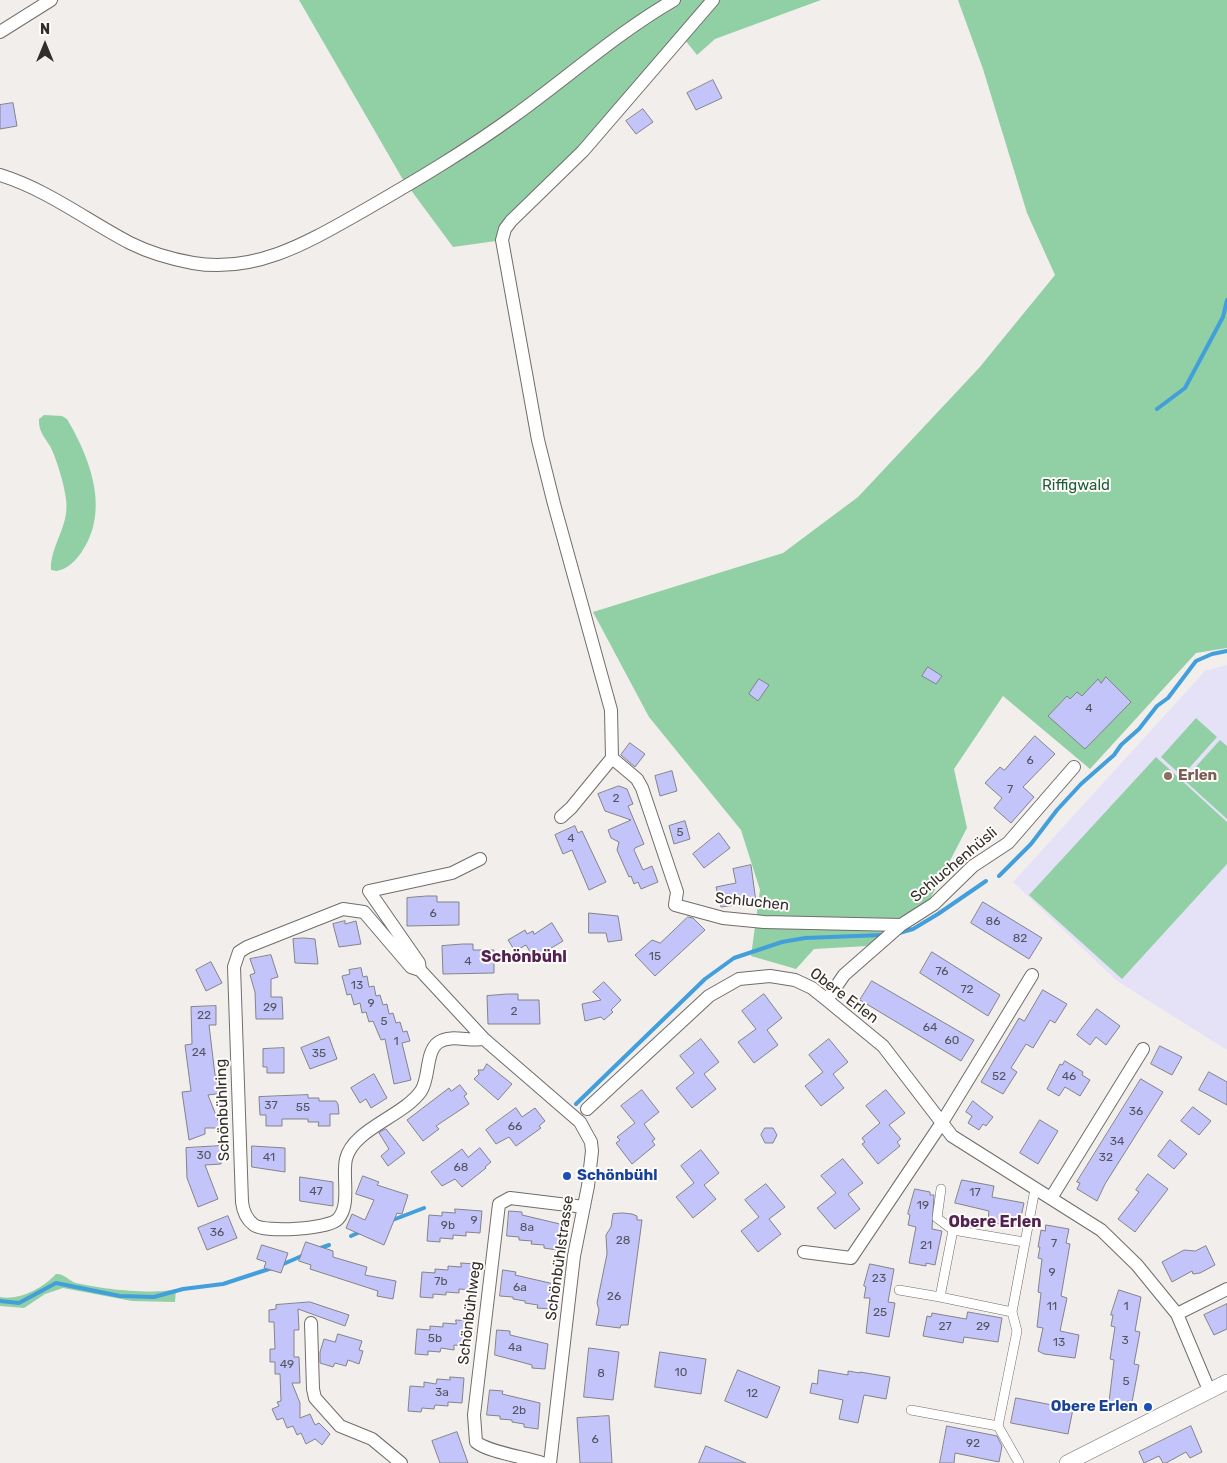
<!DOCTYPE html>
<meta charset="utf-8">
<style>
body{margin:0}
#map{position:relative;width:1227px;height:1463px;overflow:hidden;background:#f2eeeb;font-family:Rubik,sans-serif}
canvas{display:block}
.north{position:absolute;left:20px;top:20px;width:50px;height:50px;-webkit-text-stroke:4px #fffcf9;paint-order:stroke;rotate:0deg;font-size:14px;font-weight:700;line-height:20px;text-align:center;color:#2f2e2d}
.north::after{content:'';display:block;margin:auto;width:18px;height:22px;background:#2f2e2d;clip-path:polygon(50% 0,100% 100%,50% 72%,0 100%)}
</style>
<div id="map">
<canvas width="1227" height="1463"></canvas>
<div class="north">N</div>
</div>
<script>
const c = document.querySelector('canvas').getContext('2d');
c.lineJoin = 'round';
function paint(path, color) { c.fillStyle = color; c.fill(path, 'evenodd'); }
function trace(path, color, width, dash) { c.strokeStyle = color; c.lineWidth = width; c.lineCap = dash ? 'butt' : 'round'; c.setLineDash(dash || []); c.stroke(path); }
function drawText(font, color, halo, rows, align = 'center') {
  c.font = font + ' Rubik,sans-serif'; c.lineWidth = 4; c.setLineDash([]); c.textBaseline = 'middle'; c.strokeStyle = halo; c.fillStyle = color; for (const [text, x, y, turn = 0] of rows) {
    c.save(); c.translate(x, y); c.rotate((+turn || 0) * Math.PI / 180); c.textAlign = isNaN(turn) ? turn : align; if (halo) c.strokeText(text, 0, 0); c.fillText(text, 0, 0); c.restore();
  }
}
const education = new Path2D(`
 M1227,665V1050L1117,981L1013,882L1205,671Z`);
const green = new Path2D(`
 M299,0H709L589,141L499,226L496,241L453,247L402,178Z
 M716,0H821L715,39L697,55L685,40Z
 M958,0H1227V648L1196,653L1090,769L1003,696L954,769L967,828L929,901L867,946L814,949L796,969L751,956L760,890L741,830L649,717L593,612L783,553L858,497L979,368L1055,275L1027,213L983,69Z
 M44,415L62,416L67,419C90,458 111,511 81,553C74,562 69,568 57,571L51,570C50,545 70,526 66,499C64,484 58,464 52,450C47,439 38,433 39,419Z
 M1196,718L1217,737L1182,776L1161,757Z
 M1220,740L1227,746V819L1184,780Z
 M1156,757L1227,822V864L1122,979L1029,895Z
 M56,1274C64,1273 69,1281 76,1283C101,1289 153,1295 176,1289L175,1302L132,1301L63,1288L45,1294L24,1308L0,1306V1297C19,1301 43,1288 56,1274Z`);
const stream = new Path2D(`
 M1157,409L1185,388L1223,317L1227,300
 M999,876L1031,844L1057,810L1081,784L1114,755L1121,745L1139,729L1157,706L1168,698L1196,661L1212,654L1227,651
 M899,933L913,929L938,914L986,881
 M576,1104L705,979L734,958L782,942L805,938L882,935
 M390,1221L424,1208
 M351,1236L360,1232
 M318,1249L329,1245
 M281,1265L304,1255
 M0,1301L19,1303L56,1283L120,1296L154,1297L183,1289L223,1284L272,1268`);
const building = new Path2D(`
 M713,80L722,98L696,110L687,93Z
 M13,103L17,126L0,129V105Z
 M643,109L653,122L636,134L626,121Z
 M928,667L942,676L936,684L922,676Z
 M1106,677L1131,702L1085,749L1048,716L1067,696L1070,699L1077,692L1082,696L1098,679L1101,683Z
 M759,679L769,685L758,701L749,694Z
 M1035,736L1055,754L1023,787L1034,797L1011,823L994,808L1002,798L985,783L1000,767L1004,770Z
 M630,743L645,754L635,767L621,755Z
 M672,771L677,791L660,796L655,776Z
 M619,786L627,789L633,804L628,806L644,844L635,848L634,850L643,870L652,866L658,882L641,889L638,882L634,884L631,876L629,877L617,850L619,842L611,838L608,830L631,820L605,811L598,794Z
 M685,821L690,839L674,844L669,826Z
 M575,826L578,833L582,831L606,882L589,890L572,850L563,854L555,835Z
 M719,833L730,848L704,868L693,854Z
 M751,865L756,902L721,907L716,887L736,883L733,869Z
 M427,896H437V902H459V925L407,926V898Z
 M983,902L1042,938L1029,959L971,923Z
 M589,913L618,916L622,940L608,942L606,933H589Z
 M688,917L693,918L705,930L655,976L635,955L652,940L660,943Z
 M345,921V924L356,921L361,944L339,947L333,924Z
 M552,923L563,941L548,950L550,954L536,962L526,945L515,951L508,940L525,930L527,934L533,931L534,934Z
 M304,938L315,939L318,964L295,963L293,939Z
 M463,944H473V950H494V973L443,974L442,946Z
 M932,952L1000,995L988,1016L920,973Z
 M271,955L278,977L271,979V997H282L283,1019H256L255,992L250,975L255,973L250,959Z
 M211,962L222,983L206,991L196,970Z
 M361,968L363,977L367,976L369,987L374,986L376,996L380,995L383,1005L387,1004L389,1014L393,1013L396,1023L400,1022L403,1032L407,1031L410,1041L402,1043L411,1080L394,1084L385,1039L381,1040L373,1021L369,1022L366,1012L362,1013L360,1003L354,1005L351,994L347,995L342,976L350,974L349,970Z
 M872,981L974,1040L961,1061L860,1000Z
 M604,982L621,1000L611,1010L613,1012L604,1020L601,1017L585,1021L582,1004L601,1000L593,992Z
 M1043,990L1067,1004L1055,1023L1050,1020L1033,1048L1026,1044L1011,1068L1017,1072L1003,1094L981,1082L1019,1018L1024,1021Z
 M508,994H518V1000H539L540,1024H488L487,996Z
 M764,994L782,1018L767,1030L778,1045L754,1063L738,1042L756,1029L742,1011Z
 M216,1006V1025H209L215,1075H221L223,1093L208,1095L221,1128H205V1134L189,1140L182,1092L191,1091L185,1045L192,1044L191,1007Z
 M1097,1009L1120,1026L1106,1045L1096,1037L1090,1045L1077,1035Z
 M329,1037L337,1059L310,1069L301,1048Z
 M701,1039L719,1062L704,1074L716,1089L692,1108L676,1088L694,1073L680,1056Z
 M829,1039L848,1062L833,1074L844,1088L821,1106L805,1086L823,1072L809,1055Z
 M1160,1046L1182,1057L1172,1075L1151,1064Z
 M284,1048V1073H267V1067H263V1049Z
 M1065,1061L1083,1072L1082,1075L1090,1080L1080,1096L1065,1087L1059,1096L1047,1089L1060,1064L1062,1065Z
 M487,1064L512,1084L498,1100L474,1079L479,1074L478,1070H483Z
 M1209,1072L1227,1082V1105L1199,1090Z
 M374,1074L387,1098L371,1108L366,1099L360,1103L351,1088Z
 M1141,1079L1163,1092L1105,1184L1097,1201L1077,1189L1080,1183L1077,1182Z
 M460,1085L467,1094L464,1096L469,1104L436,1126L439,1129L423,1141L407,1120L449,1088L451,1091Z
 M642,1090L659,1112L644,1124L655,1139L652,1141L655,1145L632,1164L616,1143L620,1140L617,1137L635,1123L621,1106Z
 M886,1090L905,1113L889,1125L901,1139L897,1142L900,1146L878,1164L862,1144L865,1142L862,1138L880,1123L866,1106Z
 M308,1095V1098H319V1101H336L338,1104L339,1114H330V1126H318L319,1122H308V1119H282V1126H266V1115H260L259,1097Z
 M973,1101L993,1117L986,1126L983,1124L979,1130L968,1123L972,1116L966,1112Z
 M1193,1107L1211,1121L1199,1135L1181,1121Z
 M516,1108L522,1117L535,1108L545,1121L539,1126L541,1128L516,1146L509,1137L496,1144L486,1130Z
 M1040,1120L1058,1131L1038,1164L1020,1153Z
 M765,1128H773L777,1135L773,1143H765L761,1135Z
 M386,1129L405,1153L388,1166L381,1156L389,1149L379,1133Z
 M1170,1140L1187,1154L1174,1169L1158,1156Z
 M221,1146V1164L205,1165L218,1199L198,1207L187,1178L186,1148Z
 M252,1146L285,1148V1172L252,1167Z
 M480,1148L491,1162L485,1167L486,1168L462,1187L455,1179L442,1186L431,1172L462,1149L468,1157Z
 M701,1150L719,1173L704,1185L716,1199L693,1218L676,1197L694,1183L681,1166Z
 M843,1159L863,1183L848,1194L860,1209L835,1229L817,1208L836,1193L821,1176Z
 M1148,1174L1168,1189L1135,1232L1118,1219L1139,1192L1136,1190Z
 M363,1176L379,1182L377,1185L408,1195L402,1214L397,1213L384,1245L346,1228L352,1214L365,1220L374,1200L356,1194Z
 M300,1177L333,1182V1206L300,1201Z
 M962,1180L994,1186L992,1197L1024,1203L1019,1226L994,1223L988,1220L989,1211L955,1203Z
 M766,1184L785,1207L769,1219L781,1234L758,1252L741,1231L759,1217L745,1200Z
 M915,1189L930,1192V1195H934L932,1229L942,1231L935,1265L926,1263V1266L909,1263L916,1227L908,1225L910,1215L908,1214Z
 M455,1209L482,1211L480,1233L466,1232V1236L453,1235V1239L440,1238V1242L427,1241L429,1215L442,1216V1212L455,1213Z
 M509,1211L522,1212V1215L560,1224L557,1250L544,1248V1245L531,1244L532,1241L519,1240V1237L507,1236Z
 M623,1213L632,1214L637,1216V1220H642L628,1325H621L620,1328L596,1325L599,1310L597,1303L607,1254L606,1235L611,1227L613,1214Z
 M228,1216L237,1238L207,1250L198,1228Z
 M1046,1225L1069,1229L1066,1243L1070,1244L1061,1296L1067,1298L1060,1331L1079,1335L1075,1358L1044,1354L1038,1351L1043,1328L1037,1327L1041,1293L1038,1292L1042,1259L1038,1258L1040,1247H1038L1041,1230L1045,1231Z
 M306,1242L333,1251V1257L367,1267L365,1275L396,1281L393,1299L377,1296L378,1291L310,1269L311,1265L299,1261Z
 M262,1245L288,1253L281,1273L264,1268L266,1262L257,1259Z
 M1206,1246L1215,1265L1200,1273L1193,1274L1192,1271L1172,1282L1162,1262L1184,1250L1195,1251Z
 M461,1263L475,1264L473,1290L459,1289V1293L446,1292V1295L433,1294V1298L420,1297L422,1272L435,1273V1269L448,1270V1266L461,1267Z
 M870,1264L894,1269L888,1302L895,1303L889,1337L866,1333L870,1298H864L866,1287L864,1286Z
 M503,1270L516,1272L515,1275L554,1284L551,1309L537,1308L538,1305L525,1303V1301L513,1299V1297L500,1296Z
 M1119,1290L1141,1297L1135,1331L1140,1332L1134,1364L1139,1365L1132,1402L1128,1401L1127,1406L1109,1402L1114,1360L1110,1359L1115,1327L1111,1326L1113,1315H1111Z
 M310,1302L349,1315L345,1326L298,1309L299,1330H294V1357H299L300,1383H292L300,1403V1418L310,1414L315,1425L319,1423L330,1434L322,1445L315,1439L306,1444L301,1433L297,1435L293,1426L287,1428L283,1418L277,1420L272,1409L279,1406L277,1402L281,1401L280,1374H275V1362H270V1349H275L274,1322H269V1310L276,1309V1305Z
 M1227,1304V1329L1214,1335L1204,1315Z
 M968,1312L1002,1318L998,1342L964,1337L963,1343L923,1336L927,1316L931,1317L932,1313L966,1319Z
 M456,1320L470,1321L468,1346L454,1345V1350L441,1348L440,1352L428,1351V1355L415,1354L417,1329L430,1330V1326L443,1327V1323L456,1324Z
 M497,1330L510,1331V1335L548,1344L545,1369L532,1368V1365L495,1355Z
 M338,1334L362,1341L359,1350L363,1351L359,1364L348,1360L346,1366L335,1363L333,1367L320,1363V1352L324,1339L335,1342Z
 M589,1348L619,1352L613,1400L584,1397Z
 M660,1352L706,1359L701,1394L655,1387Z
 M738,1370L780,1387L767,1418L725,1401Z
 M819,1370L848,1375V1371L860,1373V1372L890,1377L886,1399L864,1395L858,1423L839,1419L843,1400L810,1393L812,1383L817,1384Z
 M450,1377L464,1378L462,1403L448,1402V1406L435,1405L434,1409L422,1408L421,1412L408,1411L410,1386L424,1387V1382L436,1384L437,1379L450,1380Z
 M490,1390L503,1391L502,1394L540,1403L538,1429L524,1427V1424L512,1422V1420L500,1419V1416L487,1415Z
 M1016,1398L1073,1409L1068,1434L1011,1423Z
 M609,1416L612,1463H580L577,1418Z
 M947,1426L997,1436L1002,1446L999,1462L955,1453L954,1463H940Z
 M1191,1426L1202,1452L1190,1458L1186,1452L1166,1463H1163L1159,1456L1144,1463L1139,1452Z
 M457,1432L468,1463H440L432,1441Z
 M706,1446L746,1463H699Z`);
const pedestrian = new Path2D(`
 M941,1189L937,1218L953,1230L940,1297L1012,1312L1035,1189
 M953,1230L1024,1242
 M899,1290L940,1297
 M1012,1312L1017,1331L998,1426L1019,1463
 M911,1410L998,1426`);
const minor = new Path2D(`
 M0,32L51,0
 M0,175C48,190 86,220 130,243C150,253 171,259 193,263C256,274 310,241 363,211C415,181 466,151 514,116C567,78 617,33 674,0
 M612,758L637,779L642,788L677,892L675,905L723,918L764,922L901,925
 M561,817L571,808L612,758L611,710L554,504L538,440L502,240L505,229L511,221L583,151L713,0
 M420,970L419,963L369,891L452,873L480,859
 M827,1000L844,975L901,925L934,904L973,866L1008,843L1074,767
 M484,1039C470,1042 451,1034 439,1042C425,1051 430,1078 421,1091C404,1116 353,1129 346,1159C342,1177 351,1205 338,1219C329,1229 266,1233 254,1225C246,1219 243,1211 242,1202L234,967L239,952L247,947L343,909L364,912L411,967L420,970L484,1039L580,1122L591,1142L592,1151L588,1186L574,1256L550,1463
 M587,1109L709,996L739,979L770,976L795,980L812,988L827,1000L883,1046L952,1136L1101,1230L1137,1265L1177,1314L1209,1390
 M1051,1198L1143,1049
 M804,1252L851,1258L941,1124L1032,975
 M1177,1314L1227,1289
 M311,1323L313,1389L315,1398L340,1426L372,1439L401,1463
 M542,1463C524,1457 488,1452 476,1442L474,1415L499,1204L510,1198L584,1207`);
const tertiary = new Path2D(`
 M1067,1463L1227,1382`);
const markers = [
 [1168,776,5,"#8d6e63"],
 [567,1176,5,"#1a4fb4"],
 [1148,1407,5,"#1a4fb4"]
];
const numberNames = [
 ["4",1089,709],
 ["6",1030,761],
 ["7",1010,790],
 ["2",616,799],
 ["5",680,833],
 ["4",571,839],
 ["6",433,914],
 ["86",993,922],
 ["82",1020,939],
 ["15",655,957],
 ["4",468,962],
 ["76",942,972],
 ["13",357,986],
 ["72",967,990],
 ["9",371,1004],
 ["29",270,1008],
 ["2",514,1012],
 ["22",204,1016],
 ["5",384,1022],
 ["64",930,1028],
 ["60",952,1041],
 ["1",396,1042],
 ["24",199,1053],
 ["35",319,1054],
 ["52",999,1077],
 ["46",1069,1077],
 ["37",271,1106],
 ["55",303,1108],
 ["36",1136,1112],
 ["66",515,1127],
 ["34",1117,1142],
 ["30",204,1156],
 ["41",269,1158],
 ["32",1106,1158],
 ["68",461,1168],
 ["47",316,1192],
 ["17",975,1193],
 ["19",923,1206],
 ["9",474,1221],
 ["9b",448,1226],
 ["8a",527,1228],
 ["36",217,1233],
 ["28",623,1241],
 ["7",1054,1244],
 ["21",926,1246],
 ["9",1052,1273],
 ["23",879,1279],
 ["7b",441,1282],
 ["6a",520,1288],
 ["26",614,1297],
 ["11",1052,1307],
 ["1",1126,1307],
 ["25",880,1313],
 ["27",945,1327],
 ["29",983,1327],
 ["5b",435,1339],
 ["3",1125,1341],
 ["13",1059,1343],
 ["4a",515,1348],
 ["49",287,1365],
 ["10",681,1373],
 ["8",601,1374],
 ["5",1126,1382],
 ["3a",442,1393],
 ["12",752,1394],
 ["2b",519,1411],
 ["6",595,1440],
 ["92",973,1444]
];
const parkNames = [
 ["Riffigwald",1076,486]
];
const educationNames = [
 ["Erlen",1178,776]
];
const streetNames = [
 ["Schluchenhüsli",954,865,-40],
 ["Schluchen",752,902,6],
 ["Obere Erlen",844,996,37],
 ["Schönbühlring",223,1110,-92],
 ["Schönbühlstrasse",560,1258,-82],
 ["Schönbühlweg",470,1313,-83]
];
const transitNames = [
 ["Schönbühl",577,1176],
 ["Obere Erlen",1138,1407,"right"]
];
const neighbourhoodNames = [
 ["Schönbühl",524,957],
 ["Obere Erlen",995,1222]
];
paint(education, '#e5e2f8');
paint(green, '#91d0a4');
trace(stream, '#429fdb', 4);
paint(building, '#c3c4f9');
trace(building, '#838388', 1);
trace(pedestrian, '#706d6a', 10);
trace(minor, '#706d6a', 14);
trace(tertiary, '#706d6a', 16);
trace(pedestrian, '#fff', 9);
trace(minor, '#fff', 12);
trace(tertiary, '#fff', 15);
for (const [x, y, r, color] of markers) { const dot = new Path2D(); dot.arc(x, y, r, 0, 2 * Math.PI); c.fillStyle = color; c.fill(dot); trace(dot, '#fffcf9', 2); }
drawText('12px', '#545460', null, numberNames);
drawText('15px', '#1d5f38', '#fffcf9', parkNames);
drawText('bold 15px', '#785e54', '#fffcf9', educationNames, 'left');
drawText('15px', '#2f2e2d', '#fffcf9', streetNames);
drawText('bold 15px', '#164399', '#fffcf9', transitNames, 'left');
drawText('bold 16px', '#532151', '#fffcf9', neighbourhoodNames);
</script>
